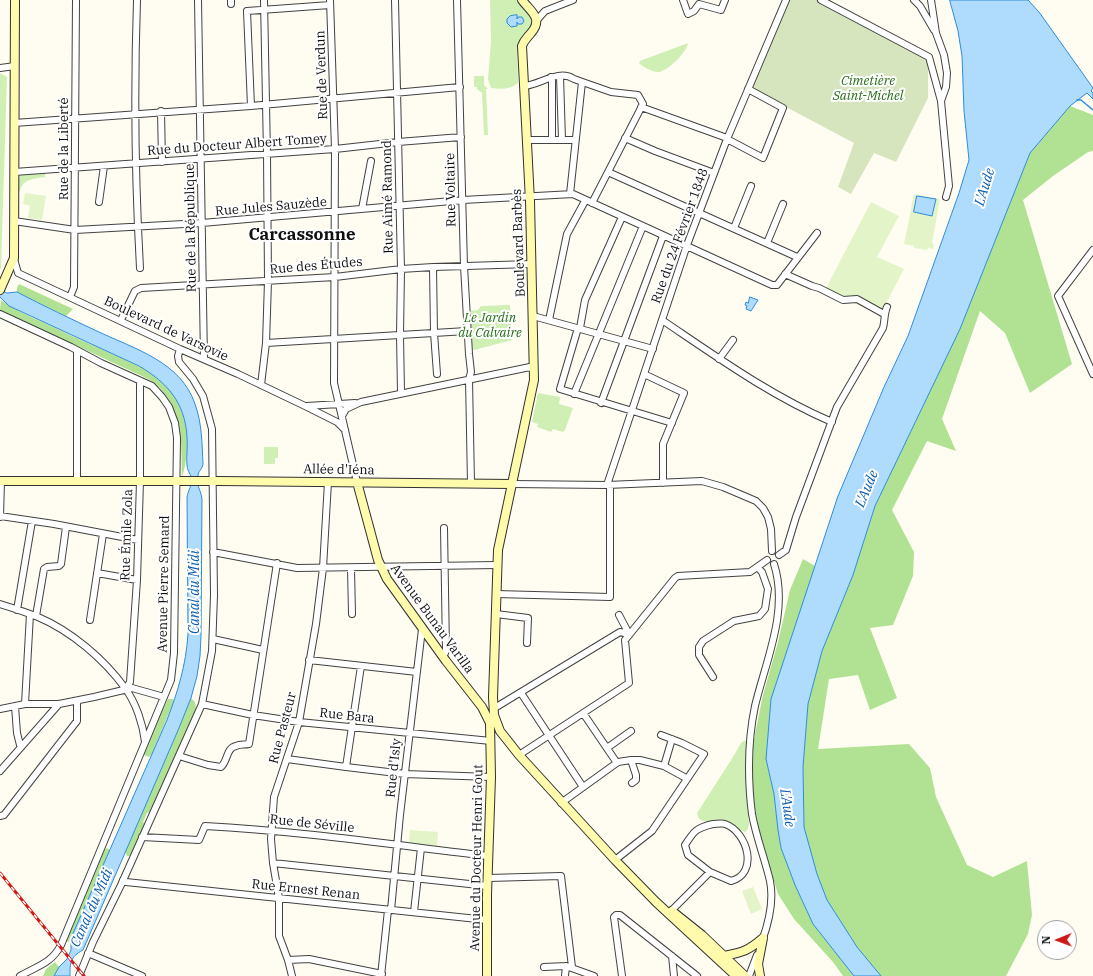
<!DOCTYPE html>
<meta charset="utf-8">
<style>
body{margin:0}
#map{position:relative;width:1093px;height:976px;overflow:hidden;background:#fffdf1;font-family:"IBM Plex Serif",serif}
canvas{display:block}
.north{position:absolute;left:1037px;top:920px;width:40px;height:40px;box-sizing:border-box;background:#fff;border:1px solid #9f9f9f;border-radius:50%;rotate:269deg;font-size:11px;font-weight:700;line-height:16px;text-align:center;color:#0f0f0f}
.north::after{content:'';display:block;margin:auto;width:14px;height:18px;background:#cf1917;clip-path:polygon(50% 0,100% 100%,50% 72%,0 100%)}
</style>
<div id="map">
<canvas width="1093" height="976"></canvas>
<div class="north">N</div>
</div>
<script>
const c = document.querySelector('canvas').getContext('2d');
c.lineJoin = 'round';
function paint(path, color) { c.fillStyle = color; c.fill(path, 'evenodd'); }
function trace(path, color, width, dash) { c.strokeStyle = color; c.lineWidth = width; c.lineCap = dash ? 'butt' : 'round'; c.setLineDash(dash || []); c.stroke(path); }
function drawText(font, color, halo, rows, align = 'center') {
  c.font = font + ' "IBM Plex Serif",serif'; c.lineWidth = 4; c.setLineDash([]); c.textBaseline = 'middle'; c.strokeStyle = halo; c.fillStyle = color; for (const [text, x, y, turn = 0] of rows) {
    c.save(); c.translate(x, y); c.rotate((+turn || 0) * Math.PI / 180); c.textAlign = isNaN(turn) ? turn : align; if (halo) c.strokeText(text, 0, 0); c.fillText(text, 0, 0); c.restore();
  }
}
const green = new Path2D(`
 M490,0H518L530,13L533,21L530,30L521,38L517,47L518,83C509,90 502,89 491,88L488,79L491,42Z
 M688,43C687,52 669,70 659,72C654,73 643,67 639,63L640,61Z
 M0,73L7,77L1,268L0,269Z
 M474,76H484V85L488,89H486L488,135H484L482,93L477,89V87H474Z
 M45,173V177C25,180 22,180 17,200C17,192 14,180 21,175Z
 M510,305L512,340L470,351L469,311L478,310L481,306Z
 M538,393L560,397L559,404L573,408L565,430L563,432L553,429L551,432L537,427L538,424L532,422Z
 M264,447H278V458H275V464H264Z
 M745,740L747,743L746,784L749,824L748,829L745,832C737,830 733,822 725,820C715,818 700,828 697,813L733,757L741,743Z`);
const forest = new Path2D(`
 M1070,106L1093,115V151L1088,152L1053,176L1023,200L1072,364L1030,393L1005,333L980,311L942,419L956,451L927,441L892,510L914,552L913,576L893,625L870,628L897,698L870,710L858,675L829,679L818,749L909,744L930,768L936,797L967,865L993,877L1027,861L1032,915L1028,934L1006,976H881L857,947L827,900L817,874L804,827L803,767L808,704L822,651L853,575L875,506L960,329L1030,153Z
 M19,284L73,309L66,316L17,292V288Z
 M1,300C16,311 33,318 49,325C69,335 90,344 110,353C124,360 140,366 153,374C188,398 193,441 182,478C181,448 184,423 166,397C164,394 162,390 159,387C152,380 142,376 133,372L0,310Z
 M803,559L815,566L771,699L766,759L774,794L778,830L781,848L795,885L813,924L854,976H843L833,962L794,919L778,894L761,840L753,800L752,749L763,695L778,642L790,590Z
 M191,698L195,702L196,709L153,811L147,813L143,822L146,825L131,856H127L125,852L179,728Z
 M168,699H173L174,701L152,754L149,757L142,754L155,716L161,713Z
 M107,848L110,850L70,941L67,942L64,939L80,906L103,851Z
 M55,962L59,967L54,976H43L46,969Z`);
const cemetery = new Path2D(`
 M790,0H817L928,58V98L896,162L874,153L851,194L838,187L854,143L752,89L773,37Z`);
const pitch = new Path2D(`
 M25,193L46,196L42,220L28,218L30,206L23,204Z
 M914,194L940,199L932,243L934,244L933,249L928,248L927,250L914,248V246L904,244Z
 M871,202L899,216L877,257L904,269L880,315L825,290Z
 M410,830L438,832L437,846L409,843Z
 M753,887L762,909L751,914L742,891Z`);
const water = new Path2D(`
 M950,0H1028L1039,12L1093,88L1091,91L1093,93V99L1087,93L1070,106L1030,153L960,329L875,506L853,575L822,651L808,704L803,767L804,827L817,874L827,900L857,947L881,976H854L813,924L795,885L781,848L778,830L774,794L766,759L771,699L838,496L884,387L908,336L959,193L969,160L964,111L962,56L958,31Z
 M517,15V19L518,17H522L524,21L522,24H518L517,22V26L511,27L507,23V19L510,16Z
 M917,196L936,199L932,216L914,212Z
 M0,290L7,293L17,292C44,306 71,319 99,332C135,349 181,362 195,404C202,423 202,444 203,464C202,470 198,471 198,476C196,486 201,490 202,499L201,636L200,656L197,676L191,698L179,728L83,950C70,957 70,963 70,976H54L59,967L67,959L71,950V938L167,720C178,691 186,665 188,634L187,497C188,490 193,485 191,477C190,473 187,470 187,465C186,456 188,447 187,437C185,403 168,383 139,366L9,306L0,297Z
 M750,297L758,300L751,311L746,309L747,306L745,305L746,302L748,303Z`);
const stream = new Path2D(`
 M1077,100H1081L1093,110`);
const minor = new Path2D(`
 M137,0C134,89 135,179 140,268
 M198,0L204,359
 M231,0V4
 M330,0L335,149L334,383L357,482
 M395,0L401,269L400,335L401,393
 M457,0L464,266L469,354L471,372L469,379L471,484
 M683,0L688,14L694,11L699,4L721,10L725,0
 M821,0L929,57L941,101
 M914,0L920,6L934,30
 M931,0L936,33L944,55L947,73L946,87L941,101L949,186L946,197
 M537,20L545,11L573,0
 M0,68L15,66
 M560,76L562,140
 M551,77L552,81V140
 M525,86C541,84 559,69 574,79L611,92L638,95L643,104L592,203
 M251,106L247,11L330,5
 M641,107L727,138
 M161,111L162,162
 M14,123L251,106L460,87
 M625,138L655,151L714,173
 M727,139L763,158L783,108L748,89
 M527,140H575
 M14,172L335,149L398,142L461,137
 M608,172L797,257
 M570,194L582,82
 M99,202L104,166
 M362,209L371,161
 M14,221L75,230L202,223L463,200L573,194L772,285H777L817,233
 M734,228L751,186
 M767,243L783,204
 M1093,250L1058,296L1093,374
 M14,259L18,273L180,349L238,374L305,406L337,422L345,430
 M433,267L434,333L437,374
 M785,274L812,286L819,288L843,300L857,299L884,314
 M70,297L74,287L76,0
 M0,314L71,347L101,363L152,386L162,397L169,407L175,423L177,438L174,653L171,680L61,945C51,964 37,966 20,976
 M533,316L653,349
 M121,320L135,291L141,288L335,277L401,269L433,267L531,264
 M549,320L567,234L585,201
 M662,320C717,357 771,396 832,422
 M578,328L560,389L672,423
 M580,328L585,300L622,217
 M266,343L467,331
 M719,359L733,340
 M644,374L684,393L663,444V483
 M261,385L266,343L268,281L267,154L264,0
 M574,394L643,226
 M601,403L663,236
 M307,406L355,403
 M342,416L346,409L361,402L530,367L534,370
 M77,482V352
 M512,484L607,485L702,481L723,487L756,501L763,508L768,517L771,529L772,551
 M607,485L687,245L727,139L786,0
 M0,516L54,524L138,540
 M0,517L1,481
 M213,552L297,568L497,565
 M779,555L786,550L796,517L837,407L883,328C885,320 884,314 887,307
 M351,568L352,614
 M97,573L137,580
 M496,594L610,597V485
 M0,604C13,608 26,612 38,617C71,631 104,659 125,688C136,703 143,724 145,742
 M17,610L32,521
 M496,614L528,618L527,643
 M619,615L629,634
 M36,616L44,569L47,567L59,566L61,564L66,527
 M90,620L103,534
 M213,639L263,650
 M443,657L446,651L444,528
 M309,660L417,672
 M713,677L699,655V647L703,641L734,621L759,616L765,609L768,589L762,572L758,568
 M126,689L130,682L137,580L140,481V381
 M521,693L583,787
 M25,704L30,614
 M202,704L253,715L299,722L491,741
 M15,706L17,733L20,745
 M0,709L25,704H59L94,697L132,688L164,697
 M493,709L620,632L629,634
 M583,713L617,763
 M607,748L631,731
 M519,755L629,683L625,640L675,578L678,576L750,572L767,560
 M179,756L208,765L221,767C228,761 226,748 236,746C240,744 244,745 249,744L277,563
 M287,759L346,767L405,774L491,777
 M631,760L636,775V780L632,783
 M664,766L672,739
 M346,767L361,666
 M0,771L59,704
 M561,803L618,762L631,760H640L664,766L686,778
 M0,816L4,815L77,721V701
 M713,824C716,824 722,823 725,824C748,832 759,874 731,881L710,872L688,855L685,845C694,831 696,828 713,824Z
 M142,837L199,840L205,826C300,831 394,845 488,856
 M615,860L652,831L704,754L682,743L661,735
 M273,863L488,886
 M488,878L561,876L572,967
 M123,880L126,882L487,920
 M391,910L400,815L422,629
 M414,912L421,848
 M669,913L710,872
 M762,941C769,922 774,901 770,881C765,859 756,837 752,814C750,799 749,782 749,766C749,746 751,725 755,706C766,660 789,611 774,564
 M88,953L142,976
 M672,956L674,976
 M288,960L309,959L382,974
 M544,967L566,966L594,976
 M79,976L93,942L121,885L202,704L212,651L214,595L212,429L203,396L193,379L179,362L178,356L180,349
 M292,976L288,960L279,936V898L273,863L271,839L274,797L299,722L316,624L323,568L328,482
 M381,976L388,910
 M565,976L566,966
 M622,976L614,917L616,915H620L697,976
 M749,976L757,955`);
const secondary = new Path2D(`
 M522,0C530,11 544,18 531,33C527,38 524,40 522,46L530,201L534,380L498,550L493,697L494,715L500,731L519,755L615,860L656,902L736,976
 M0,290L14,258L15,0
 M0,481H219L512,484
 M357,482L378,560L387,579L446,661L482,707L490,723L491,777L487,895V976
 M672,911L702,935L745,976
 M724,956C743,952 748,951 763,938
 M760,976L758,964L763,938`);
const rail = new Path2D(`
 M0,873L84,976`);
const streetNames = [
 ["Rue de Verdun",322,75,-92],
 ["Rue du Docteur Albert Tomey",237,145,-4],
 ["Rue de la Liberté",64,149,-90],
 ["Rue Voltaire",451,190,-91],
 ["Rue Aimé Ramond",388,197,-91],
 ["Rue Jules Sauzède",271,207,-5],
 ["Rue de la République",191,228,-91],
 ["Rue du 24 Février 1848",680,236,-70],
 ["Boulevard Barbès",519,243,-92],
 ["Rue des Études",316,266,-5],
 ["Boulevard de Varsovie",166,329,25],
 ["Allée d'Iéna",339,470,1],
 ["Rue Émile Zola",127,535,-88],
 ["Avenue Pierre Semard",164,584,-89],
 ["Avenue Bunau Varilla",432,619,54],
 ["Rue Bara",347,716,6],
 ["Rue Pasteur",283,728,-75],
 ["Rue d'Isly",394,768,-84],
 ["Rue de Séville",312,824,6],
 ["Avenue du Docteur Henri Gout",477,858,-89],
 ["Rue Ernest Renan",306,890,6]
];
const parkNames = [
 ["Cimetière",868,81],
 ["Saint-Michel",868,96],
 ["Le Jardin",490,318],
 ["du Calvaire",490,333]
];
const waterNames = [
 ["L'Aude",985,187,-73],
 ["L'Aude",867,489,-67],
 ["Canal du Midi",195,592,-90],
 ["L'Aude",787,808,82],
 ["Canal du Midi",92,908,-66]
];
const districtNames = [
 ["Carcassonne",302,235]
];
paint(green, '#cfefb5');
paint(forest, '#b1e193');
paint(cemetery, '#d6e5be');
paint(pitch, '#e3f5c8');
paint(water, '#afdbfd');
trace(water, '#2e8cdc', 1);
trace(stream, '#2e8cdc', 1.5);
trace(minor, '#424242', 8);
trace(secondary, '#313131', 10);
trace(minor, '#fff', 6);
trace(secondary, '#fffbac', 8);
trace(rail, '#cf1917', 3);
trace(rail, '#fff', 1.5, [4.5]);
drawText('13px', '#0f0f0f', '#fff', streetNames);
drawText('italic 13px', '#246f17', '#fff', parkNames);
drawText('italic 14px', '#095db0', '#fff', waterNames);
drawText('bold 17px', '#0f0f0f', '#fff', districtNames);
</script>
